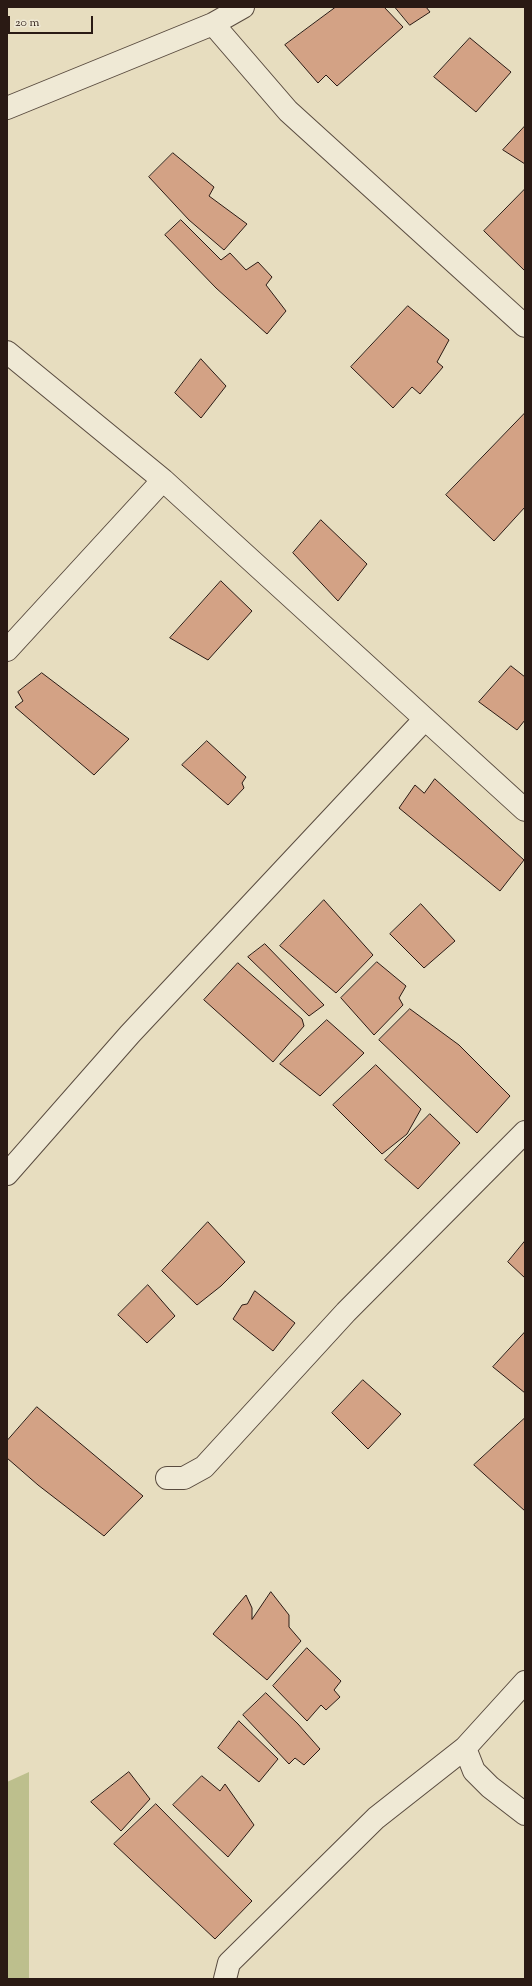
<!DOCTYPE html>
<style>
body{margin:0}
#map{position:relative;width:532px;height:1986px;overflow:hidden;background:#e7ddbf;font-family:"Sorts Mill Goudy",serif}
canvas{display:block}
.frame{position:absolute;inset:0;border:8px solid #2a1a14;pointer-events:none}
.scale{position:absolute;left:8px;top:16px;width:85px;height:18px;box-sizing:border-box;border:2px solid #2a1a14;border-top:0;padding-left:5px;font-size:12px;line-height:14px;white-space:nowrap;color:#2a1a14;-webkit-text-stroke:3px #efe9d5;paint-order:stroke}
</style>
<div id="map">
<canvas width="532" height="1986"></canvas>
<div class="frame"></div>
<div class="scale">20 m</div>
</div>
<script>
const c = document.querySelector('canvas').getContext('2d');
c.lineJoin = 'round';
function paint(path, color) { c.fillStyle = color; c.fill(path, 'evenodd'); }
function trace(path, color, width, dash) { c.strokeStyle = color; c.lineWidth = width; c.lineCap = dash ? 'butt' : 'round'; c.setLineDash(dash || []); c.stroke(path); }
const green = new Path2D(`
 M29,1772V1979H7V1782Z`);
const building = new Path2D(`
 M336,7H384L403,27L337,86L326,75L318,83L285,45Z
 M395,7H426L430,12L410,25Z
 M470,38L511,72L476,112L434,77Z
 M525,126V164L503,150Z
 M173,153L214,187L209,196L247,224L224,250L189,220L149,177Z
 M525,189V271L484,231Z
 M181,220L221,260L230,253L246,270L258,262L272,277L266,285L286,311L267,334L216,288L165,235Z
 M408,306L449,340L437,362L443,367L420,394L412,387L393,408L351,367Z
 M201,359L226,386L201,418L175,393Z
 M525,413V507L494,541L446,495Z
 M321,520L367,564L338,601L293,553Z
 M221,581L252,611L208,660L170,638Z
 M511,666L525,677V720L517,730L479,702Z
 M42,673L129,739L94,775L15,707L23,701L18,692Z
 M207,741L246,777L242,783L244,788L228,805L182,765Z
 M435,779L524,860L500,891L399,808L415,785L424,793Z
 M324,900L373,955L336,993L280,946Z
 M421,904L455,941L424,968L390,934Z
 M265,944L324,1005L309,1016L248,957Z
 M377,962L406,986L399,998L403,1005L374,1035L341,998Z
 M238,963L302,1019L304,1026L273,1062L204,1000Z
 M410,1009L459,1045L510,1096L477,1133L379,1040Z
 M327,1020L364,1053L320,1096L280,1064Z
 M376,1065L421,1109L407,1134L382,1154L333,1105Z
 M430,1114L460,1143L418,1189L385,1160Z
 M208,1222L245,1262L221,1286L197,1305L162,1271Z
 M525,1241V1278L508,1262Z
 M148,1285L175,1316L147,1343L118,1315Z
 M255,1291L295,1323L273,1351L233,1319L242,1305L247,1304Z
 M525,1332V1393L493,1367Z
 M363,1380L401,1414L368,1449L332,1413Z
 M37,1407L143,1496L104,1536L38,1485L7,1458V1441Z
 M525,1418V1511L474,1465Z
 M271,1592L289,1615V1627L301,1641L267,1680L213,1634L246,1595L252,1608V1619Z
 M307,1648L341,1681L334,1690L340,1697L326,1710L321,1705L307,1721L273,1686Z
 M266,1693L298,1724L320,1749L304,1765L295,1758L289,1764L243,1715Z
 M239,1721L278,1759L259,1782L218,1748Z
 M129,1772L150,1799L121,1831L91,1802Z
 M202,1776L220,1791L225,1784L254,1825L228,1857L173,1805Z
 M156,1804L252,1901L215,1939L114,1844Z`);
const minor = new Path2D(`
 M213,24L288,111L525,326
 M7,108L213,24L243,7
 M7,352L163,480L525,810
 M7,650L163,480
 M7,1174L130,1034L425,719
 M167,1478H184L204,1467L346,1312L525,1132
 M465,1748L474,1771L490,1787L525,1814
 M225,1979L229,1963L376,1818L465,1748L525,1682`);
paint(green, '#bdbf8d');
paint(building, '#d3a285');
trace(building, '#2a1a14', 1);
trace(minor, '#594b3f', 24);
trace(minor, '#efe9d5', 22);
</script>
